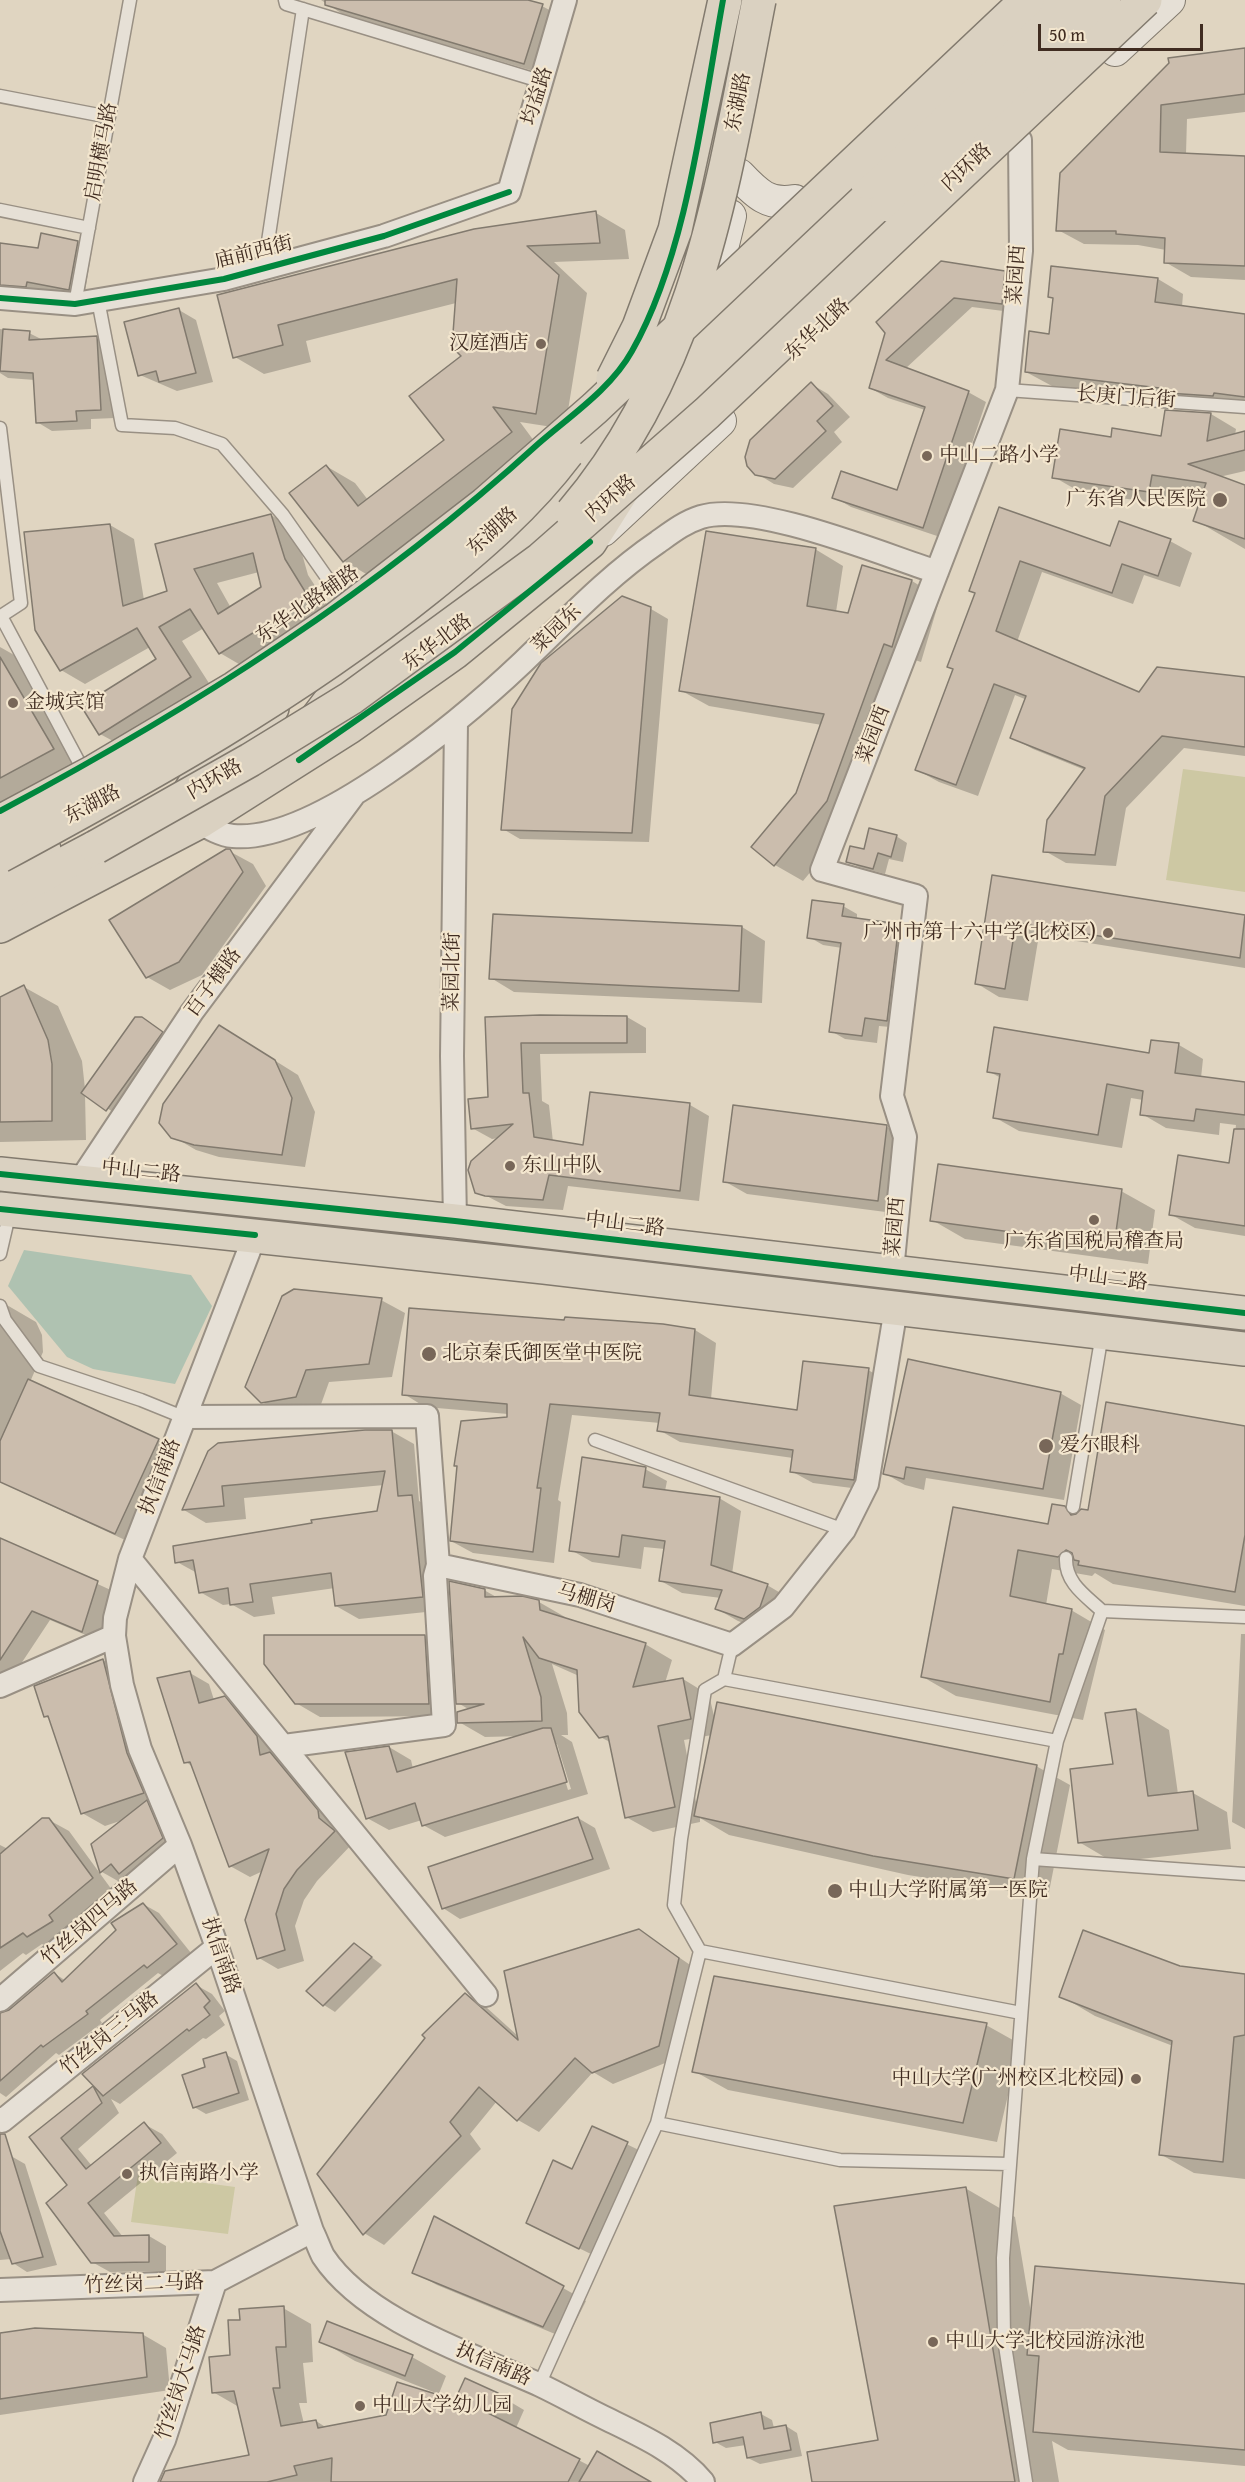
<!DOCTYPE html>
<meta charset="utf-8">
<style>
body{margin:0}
#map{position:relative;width:1245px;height:2482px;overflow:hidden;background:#e0d5c1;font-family:"Gentium Book Plus",serif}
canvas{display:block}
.scale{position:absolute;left:1038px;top:24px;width:165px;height:27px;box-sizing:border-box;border:3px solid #402c21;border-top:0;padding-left:8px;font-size:18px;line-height:21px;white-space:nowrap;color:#402c21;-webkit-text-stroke:4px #f3e6ce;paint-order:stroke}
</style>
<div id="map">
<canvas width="1245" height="2482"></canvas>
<div class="scale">50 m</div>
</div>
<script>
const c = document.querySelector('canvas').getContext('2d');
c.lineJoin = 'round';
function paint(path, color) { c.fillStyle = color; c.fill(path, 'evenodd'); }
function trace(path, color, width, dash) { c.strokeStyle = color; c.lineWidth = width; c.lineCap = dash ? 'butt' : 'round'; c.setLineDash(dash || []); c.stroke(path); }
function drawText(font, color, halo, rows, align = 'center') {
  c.font = font + ' "Gentium Book Plus","Noto Serif SC",serif'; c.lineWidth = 4.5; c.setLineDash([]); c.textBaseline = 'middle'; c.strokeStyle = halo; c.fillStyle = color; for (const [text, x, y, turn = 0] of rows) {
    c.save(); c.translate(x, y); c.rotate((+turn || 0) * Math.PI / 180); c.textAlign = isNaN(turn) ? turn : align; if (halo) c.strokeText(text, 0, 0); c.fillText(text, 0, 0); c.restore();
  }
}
const green = new Path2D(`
 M1183,769L1245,777V892L1166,880Z
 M138,2174L235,2187L228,2234L131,2222Z`);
const water = new Path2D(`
 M24,1250L191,1275L212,1306L175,1384L93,1369L67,1357L8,1286Z`);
const shadow = new Path2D(`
 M321,0H523L542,6L564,18L547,75L344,15Z
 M1245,49V112L1187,119L1186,154L1245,157V280L1191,277L1165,262L1166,250L1138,245L1084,244L1058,230L1170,64Z
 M596,213L625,230L629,259L554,262L587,293L565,429L520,422L540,449L373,578L344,561L291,493L326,466L355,483L368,500L446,440L463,356L456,303L306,341L311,362L264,374L235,357L219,296Z
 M78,242L92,250L84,297L42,289L41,294L0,291V245L40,249Z
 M941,263L1005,272L1022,282L1019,313L972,307L905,369L968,392L986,402L940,537L851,507L834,497L898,492L925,410L888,398L870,388L887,333Z
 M1158,279L1183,294L1182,307L1245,315V408L1052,386L1026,372L1050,335L1055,299L1049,297Z
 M179,310L196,320L213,382L177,391L140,375Z
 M0,329L29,333L43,340L96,338L111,347L115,418L91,419V429L52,431L37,422L35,380L8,378L0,373Z
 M811,384L828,394L850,417L834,432L842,442L793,488L774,484L756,473Z
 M1211,414L1236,429L1235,435L1245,433V471L1219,477L1245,491V549L1195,520L1205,493L1177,489L1175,506L1080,492L1054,477L1162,437Z
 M1000,509L1111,548L1120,523L1170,541L1192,553L1180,587L1144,575L1133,604L1042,572L1017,642L1139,694L1245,679V756L1184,748L1126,808L1116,866L1066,863L1045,851L1085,770L1033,749L1011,737L1027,700L1015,695L978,796L939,782L917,770L955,670Z
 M271,515L295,529L308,575L332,612L244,667L220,653L204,628L182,641L214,691L124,747L100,734L158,659L150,647L85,684L61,670L110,525L134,539L144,600L169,592L157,545ZM259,572L263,588L231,608L217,583Z
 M815,549L843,566L836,612L849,614L863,567L912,581L940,598L921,662L912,659L855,818L803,881L775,865L822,725L709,706L680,690Z
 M651,609L668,619L649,842L520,839L503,829Z
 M0,647L23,660L87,768L0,816Z
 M896,836L907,843L903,862L889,859L885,874L859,867L848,861Z
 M229,851L253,864L266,886L202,975L170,990L147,977Z
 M993,877L1245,918V968L1039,935L1028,1001L999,997L976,983Z
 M843,906L857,914V920L899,925L913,933L901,1028L879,1026L877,1043L845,1039L831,1031L842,948L823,945L809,937Z
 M742,927L765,941L762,1003L514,992L491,978Z
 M24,987L58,1006L82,1061L85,1089L142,1018L179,1043L124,1119L85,1094L86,1140L0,1142V999Z
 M627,1017L646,1028V1053L540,1054L542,1101L549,1105L553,1142L585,1147L690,1105L709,1116L699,1201L568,1186L563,1210L506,1206L477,1191L499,1138L492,1139L472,1128L489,1099L486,1019Z
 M242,1040L298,1075L315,1112L305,1167L219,1157L196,1150L172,1136Z
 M1179,1045L1203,1059L1201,1078L1245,1083V1236L1195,1228L1170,1214L1231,1164L1236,1125L1220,1123L1219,1135L1166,1128L1142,1114L1143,1100L1131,1098L1122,1148L1019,1131L994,1117L1001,1078L988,1071L1151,1055Z
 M887,1127L910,1140L901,1214L747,1194L724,1181Z
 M1121,1191L1155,1210L1148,1264L965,1239L932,1220Z
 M381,1300L405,1313L392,1377L329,1382L319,1410L286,1416L262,1402Z
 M0,1301L36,1322L42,1335L43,1352L30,1382L158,1440L181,1453L138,1546L0,1482Z
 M695,1330L716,1343L711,1399L799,1411L868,1370L890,1382L875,1491L813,1483L791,1471L793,1458L680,1442L659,1430L660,1423L572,1415L558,1500L561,1502L554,1563L473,1553L451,1541L508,1414L425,1407L404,1394Z
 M1060,1393L1081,1405L1064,1500L926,1478L924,1490L905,1485L884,1473Z
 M1245,1427V1606L1113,1584L1095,1573L1092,1576L1052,1569L1046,1605L1071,1610L1105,1630L1083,1720L956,1696L923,1677L954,1509L1050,1526L1064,1507L1078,1515L1089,1512Z
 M391,1431L414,1444L419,1501L434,1509L445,1610L359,1619L336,1606L335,1588L272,1597L275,1614L254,1617L231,1604L223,1605L200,1592L197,1573L177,1562L379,1512L384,1485L244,1498L246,1519L206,1523L184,1510L209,1452Z
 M645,1469L667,1481L665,1491L719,1498L741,1511L732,1574L767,1585L789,1598L766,1631L738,1621L717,1609L721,1598L682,1593L661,1581L665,1549L644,1547L641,1569L592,1562L571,1550Z
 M2,1540L115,1592L100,1641L50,1620L5,1688L0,1686V1545Z
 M484,1590L498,1598L539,1602L565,1617V1620L645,1644L672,1660L665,1683L683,1679L709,1695L715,1720L1036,1766L1070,1785L1048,1897L908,1875L729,1835L700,1818V1822L653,1832L626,1817L610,1742L600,1737L579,1676L552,1664L567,1713L568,1735H561L572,1742L588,1794L445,1837L423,1825L422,1820L389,1830L367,1818L389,1747L411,1760L413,1769L523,1736L485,1737L459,1722L470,1710L458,1703ZM712,1735L697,1807L684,1740ZM554,1744H557L571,1789L568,1790Z
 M1241,1634H1245V1829L1232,1822Z
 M425,1636L448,1650L452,1716L320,1717L296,1703Z
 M103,1660L126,1674L185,1852L125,1885L102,1872L93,1845L123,1820L105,1826L82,1813L51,1720L45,1716Z
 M190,1673L209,1684L214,1700L224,1698L244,1709L276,1748L278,1758L290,1765L353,1843L317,1881L304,1900L295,1926L304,1961L278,1969L259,1958L263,1871L250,1877L230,1866L193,1767L186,1762Z
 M1136,1710L1169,1730L1178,1794L1193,1793L1227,1812L1231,1849L1113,1862L1079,1842Z
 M578,1818L595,1828L610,1869L460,1919L443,1908Z
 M49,1820L69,1831L112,1890L67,1926L72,1933L48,1947L42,1944L26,1955L23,1953L0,1971V1845L8,1849Z
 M143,1904L159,1913L191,1953L163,1976L158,1973L100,2020L102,2023L59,2055L56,2053L6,2097L0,2093V2014L10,2012L54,1973L66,1981Z
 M639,1930L699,1971L680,2057L613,2084L593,2072L539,2132L518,2120L497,2101L470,2134L481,2149L384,2245L364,2233L427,2037L465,1995L486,2007L518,2036Z
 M354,1944L382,1965L335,2012L324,2005Z
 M1180,1967L1245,1974V2179L1194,2173L1160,2154L1173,2046L1095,2016L1061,1996Z
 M196,1985L212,1994L225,2011L219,2016L225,2025L206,2039L203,2038L120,2104L111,2099L119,2113L78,2149L92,2166L144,2124L162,2134L177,2153L104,2213L123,2237L149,2236L166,2246V2271L110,2272L92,2262L69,2185L31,2137L93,2088L100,2091Z
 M986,2025L1020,2044L997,2142L728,2090L694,2071Z
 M225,2054L237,2061L249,2100L206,2114L194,2107L207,2068Z
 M593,2128L645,2153L597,2257L546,2232Z
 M11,2156L25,2164L57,2265L27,2272L13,2263L11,2259L0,2260V2162Z
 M965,2188L1015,2217L1031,2313L1245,2285V2466L1068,2450L1052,2441L1059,2482H814L880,2442Z
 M414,2272L563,2288L586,2301L567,2339L437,2285Z
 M283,2308L311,2324L313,2362L303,2363L307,2403H299L304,2424L316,2421L327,2428L387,2416L436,2393L355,2361L321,2341L412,2357L446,2376L438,2396L456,2402L497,2394L524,2410L516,2428L590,2466L648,2482H186L250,2456L239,2407L213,2392L232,2357L241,2321Z
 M0,2334H142L166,2348L170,2390L0,2415Z
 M761,2414L772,2420L774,2428L786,2426L797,2433L802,2456L760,2464L748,2458L746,2445L726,2448L715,2442Z`);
const building = new Path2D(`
 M325,0H528L543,4L524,64L325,5Z
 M1245,48V94L1161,105L1160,152L1245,156V266L1164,263L1165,238L1116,234V231H1056L1060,173L1169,63L1168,58Z
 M596,211L600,243L527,246L559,275L536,414L493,407L512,432L343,562L289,493L326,465L358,506L444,440L409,396L461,356L452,347L457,279L278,325L283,345L233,358L217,295L474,229Z
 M41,233L78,241L69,290L27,282L26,287L0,285V243L38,248Z
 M941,261L1005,271L1002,304L954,298L886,360L969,391L923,528L832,498L841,471L897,490L925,407L869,388L885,333L876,322Z
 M1051,266L1158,278L1155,302L1245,314V397L1214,393L1213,396L1167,393L1168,389L1025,372L1029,331L1049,334L1053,298L1048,297Z
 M179,308L196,373L159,382L156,371L138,376L124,322Z
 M3,329L30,331L29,340L97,336L101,410L76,411L77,421L36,423L33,373L0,371Z
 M811,382L833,406L817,421L826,431L775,479L755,475L747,466L745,457L750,440Z
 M1165,410L1211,413L1207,441L1245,431V450L1188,464L1245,485V539L1193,521L1206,483L1152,475L1149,492L1052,478L1060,429L1111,437L1112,428L1161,436Z
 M999,507L1110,546L1119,521L1171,539L1158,576L1122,564L1112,593L1020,561L996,631L1139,692L1157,667L1245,677V747L1162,736L1105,796L1095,855L1043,852L1047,820L1085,768L1010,738L1026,696L994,684L956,785L915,770L953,669L947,667L975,593L969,591Z
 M271,514L285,559L309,598L219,654L190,609L159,627L191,677L99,735L81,706L156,659L137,628L60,671L35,630L24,532L110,524L123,606L167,591L155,544ZM253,553L261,587L218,614L194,569Z
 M706,531L816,548L807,606L848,613L862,565L912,580L892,647L884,644L827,801L774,866L751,847L796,793L824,714L679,691Z
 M622,596L651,607L632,833L501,830L512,709L541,663Z
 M0,657L54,749L0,778Z
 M869,828L897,835L891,857L878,853L873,869L846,862L850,846L864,849Z
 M226,849H230L243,872L179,962L146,978L109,920Z
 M992,875L1245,915L1240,958L1016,923L1005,989L975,984Z
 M812,900L844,904L842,916L899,924L887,1021L865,1018L862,1036L829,1032L841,943L807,938Z
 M493,914L742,926L739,991L489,979Z
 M24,985L48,1040L52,1064V1121L0,1122V997Z
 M540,1015L627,1016V1043H521L523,1093H529L534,1137L583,1145L590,1092L690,1103L680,1191L549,1175L543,1200L485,1196L475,1193L468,1170L471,1161L513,1124L471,1129L468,1099L488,1097L485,1017Z
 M135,1017H142L163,1032L106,1111L81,1093Z
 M219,1025L275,1060L292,1098L282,1155L194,1145L171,1138L159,1123L163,1104Z
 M994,1027L1149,1053L1151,1040L1179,1043L1175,1073L1245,1082V1115L1196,1109L1194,1121L1140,1115L1143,1091L1107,1084L1098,1135L993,1118L1000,1074L987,1072Z
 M733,1105L887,1125L878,1201L723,1182Z
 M1234,1129H1245V1226L1169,1215L1178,1155L1229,1163Z
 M938,1164L1122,1189L1114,1246L930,1221Z
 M294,1289L382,1298L369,1364L306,1370L296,1397L261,1403L245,1387L282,1296Z
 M409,1308L564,1320L565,1317L663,1324L695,1329L689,1395L797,1410L803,1361L869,1368L854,1480L790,1472L793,1450L657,1431L660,1413L550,1404L537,1488H541L533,1552L450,1541L457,1466H454L461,1421L507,1417V1404L402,1395Z
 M908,1359L1061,1392L1043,1489L906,1467L904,1479L883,1474Z
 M28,1379L159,1439L115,1534L0,1482V1441Z
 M1106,1402L1245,1426V1535L1235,1592L1078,1565L1079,1561L1074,1560L1072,1553L1066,1550L1058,1557L1018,1550L1010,1596L1072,1609L1063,1654H1059L1050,1702L921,1677L953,1507L1048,1524L1052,1504L1065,1506L1071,1515L1076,1514L1081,1509L1088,1510Z
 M365,1430H392L398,1496L412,1495L423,1597L335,1606L331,1573L250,1584L253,1602L230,1605L228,1588L199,1593L193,1560L175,1563L173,1546L312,1523L311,1520L377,1511L385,1471L222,1486L224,1506L182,1510L208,1451L218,1443Z
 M582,1457L646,1467L643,1487L720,1497L711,1565L768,1584L760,1607L744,1619L715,1609L722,1590L659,1581L665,1541L622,1535L619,1557L569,1551Z
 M0,1538L98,1581L82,1632L32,1611L0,1660Z
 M449,1581L485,1589V1597L522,1596L539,1600L540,1610L646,1643L633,1687L683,1678L691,1719L658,1726L675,1807L625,1818L608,1736L599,1738L579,1712L577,1670L539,1658L523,1637L541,1697L542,1721L457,1723V1712L484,1704H456Z
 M264,1635H425L429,1704H295L264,1664Z
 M103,1659L127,1753L144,1793L81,1814L48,1716L44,1717L34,1686Z
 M190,1671L199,1703L225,1696L257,1736L260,1755L270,1752L318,1810L319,1818L335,1831L297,1870L284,1889L276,1914L285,1950L257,1959L245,1920L269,1849L229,1867L190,1762L184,1763L157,1678Z
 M717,1702L1037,1765L1014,1879L873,1856L694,1816Z
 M1136,1709L1148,1796L1193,1791L1198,1830L1078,1843L1070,1769L1113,1764L1105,1713Z
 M543,1728H551L567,1782L422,1826L415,1803L366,1819L345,1752L389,1746L397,1772Z
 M147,1800L163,1838L119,1874L111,1864L100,1873L91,1844Z
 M578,1817L593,1859L442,1909L428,1867Z
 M42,1818H49L93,1878L49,1915L53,1921L27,1937L23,1933L0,1948V1854Z
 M143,1903L177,1944L147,1968L144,1965L86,2011L88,2014L43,2047L41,2045L0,2081V2013L9,2010L54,1972L62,1982L116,1930L111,1923Z
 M639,1929L679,1958L659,2046L592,2073L575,2058L517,2121L479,2087L450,2122L461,2136L363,2235L317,2174L425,2038L422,2035L465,1993L518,2040L504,1971Z
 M1083,1930L1180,1966L1245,1974V2035L1234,2037L1223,2162L1159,2155L1172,2041L1059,1997Z
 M354,1943L372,1957L323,2006L306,1991Z
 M714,1976L987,2023L963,2123L692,2072Z
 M196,1983L210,2001L204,2007L210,2015L189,2031L187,2029L103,2096L82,2074Z
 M226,2052L239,2093L193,2108L182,2075L205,2067L203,2059Z
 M93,2086L102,2103L61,2138L86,2169L144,2122L161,2143L88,2203L114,2236L149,2235V2262L91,2263L46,2203L67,2185L29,2137Z
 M592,2126L628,2142L579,2249L526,2223L553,2160L572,2169Z
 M0,2134H5L43,2257L12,2264L0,2231Z
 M966,2187L1015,2482H812L807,2452L878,2440L834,2206Z
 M434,2216L564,2286L543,2327L412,2273Z
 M1035,2266L1245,2284V2450L1033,2432L1039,2356L1027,2355Z
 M284,2306L286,2347H276L280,2388H273L281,2426L316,2420L318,2428L386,2415L397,2382L455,2400L465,2378L498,2393L488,2413L580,2459L568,2482H331L332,2458L294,2466L297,2475L267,2482H160L165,2471L249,2455L234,2391L212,2393L209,2357L230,2355L228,2320H240L239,2309Z
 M327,2321L413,2355L405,2376L319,2342Z
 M35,2328L143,2333L147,2377L0,2399V2333Z
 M761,2412L764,2429L786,2425L791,2450L747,2458L743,2437L713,2443L710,2423Z
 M597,2451L651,2482H579Z`);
const lane = new Path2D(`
 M285,0L286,4L543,82
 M0,96L109,117
 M0,210L89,228
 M264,268L303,9
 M98,300L122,425L175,428L222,444L283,515L337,592
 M75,304L130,0
 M1007,390L1245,407
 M0,428L21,603L1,616L82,768
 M0,1254L10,1211
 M0,1306L5,1320L39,1366L141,1400L183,1417
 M595,1440L844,1530
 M1073,1507L1102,1334
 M1102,1611L1245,1617
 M724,1679L732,1645
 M1033,1859L1245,1874
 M700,1951L1021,2013
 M657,2123L840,2160L1009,2164
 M539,2385L657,2123L700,1951L674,1905L681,1839L705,1690L724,1679L1057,1741
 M1026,2482L1004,2339L1003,2258L1033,1859L1057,1741L1102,1611C1086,1596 1065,1583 1066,1558`);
const street = new Path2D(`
 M0,298L75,304L224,279L384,236L509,192L565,0
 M199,822C209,828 221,835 233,836C315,844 465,717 523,662C567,620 608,576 658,542C672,532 685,522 701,517C754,501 881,554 937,572
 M80,1181L192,1012L353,796
 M455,1221L452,1056L456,722
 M255,1235L130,1559L115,1618L114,1636L122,1685L140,1749L180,1845L217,1947L312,2231C316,2239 319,2248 323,2256C366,2321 472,2354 540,2385C563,2396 586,2409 609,2420C642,2436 679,2453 703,2482
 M892,1271L905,1137L892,1096L916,896L822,870L1007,390L1021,251L1020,140
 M183,1417L427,1416L438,1565L580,1595L732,1645L783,1607L844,1530L867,1484L896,1308
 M130,1559L486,1995
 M0,1686L114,1636
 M284,1746L444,1725L435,1576L438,1565
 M0,2000L180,1845
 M0,2119L2,2121L217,1947
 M0,2290L215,2282L312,2231
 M145,2482L164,2440L215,2282`);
const secondary = new Path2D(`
 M1115,50L1169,0
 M739,175C757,194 769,206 795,201
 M706,313L730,216
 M603,530L720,421`);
const primary = new Path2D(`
 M659,421L888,205
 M551,483L867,182
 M318,717L342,685L357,670L502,556L588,483
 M189,793L201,774L272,708
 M0,874L44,850
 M0,926L199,822L349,727L455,652L590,542L675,407
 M0,1174L455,1221L1245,1313
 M0,1209L544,1267L1245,1349`);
const highway = new Path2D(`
 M0,898L96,847`);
const primaryBridge = new Path2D(`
 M867,182L1064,0
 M888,205L1104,0`);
const highwayBridge = new Path2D(`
 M613,379L639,327L675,230L725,0
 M572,513C698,366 723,183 759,0
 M0,822L95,771L235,688L335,620L485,504L595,408L1027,0
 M96,847L250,760L351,698L541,559L707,413L1145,0
 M0,856C148,776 295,695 427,589C478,548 527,506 567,453`);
const cycleway = new Path2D(`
 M0,298L75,304L224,279L384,236L509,192
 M299,760L455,652L590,542
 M0,811C192,709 377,591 538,444C570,416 611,389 632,351C687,254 703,110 723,0
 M0,1174L455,1221L1245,1313
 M0,1209L255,1235`);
const markers = [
 [541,344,6,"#786759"],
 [927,456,6,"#786759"],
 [1220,500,8,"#786759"],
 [13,703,6,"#786759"],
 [1108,933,6,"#786759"],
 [510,1166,6,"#786759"],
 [1094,1220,6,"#786759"],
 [429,1354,8,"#786759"],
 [1046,1446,8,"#786759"],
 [835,1891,8,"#786759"],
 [1136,2079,6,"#786759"],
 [127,2174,6,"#786759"],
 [933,2342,6,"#786759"],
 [360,2406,6,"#786759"]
];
const streetNames = [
 ["均益路",538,96,-73],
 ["东湖路",739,102,-79],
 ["启明横马路",102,152,-80],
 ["内环路",967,168,-43],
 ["庙前西街",254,253,-14],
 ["菜园西",1017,275,-86],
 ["东华北路",818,330,-43],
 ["长庚门后街",1126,398,4],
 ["内环路",611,499,-41],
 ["东湖路",493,532,-43],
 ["东华北路辅路",308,605,-35],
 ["菜园东",557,629,-44],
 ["东华北路",438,643,-37],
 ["菜园西",874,735,-69],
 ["内环路",215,780,-30],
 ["东湖路",93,805,-28],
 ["菜园北街",453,972,-89],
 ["百子横路",214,983,-54],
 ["中山二路",141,1172,6],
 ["中山二路",625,1225,7],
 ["菜园西",896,1227,-85],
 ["中山二路",1108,1279,7],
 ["执信南路",161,1477,-69],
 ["马棚岗",586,1599,16],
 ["竹丝岗四马路",90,1923,-41],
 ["执信南路",220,1956,71],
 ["竹丝岗三马路",110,2034,-39],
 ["竹丝岗二马路",144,2285,-2],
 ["执信南路",493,2365,23],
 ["竹丝岗大马路",182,2383,-72]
];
const poiNames = [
 ["汉庭酒店",529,344,"right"],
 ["中山二路小学",939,456],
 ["广东省人民医院",1206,500,"right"],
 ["金城宾馆",25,703],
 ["广州市第十六中学(北校区)",1096,933,"right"],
 ["东山中队",522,1166],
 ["广东省国税局稽查局",1094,1242,"center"],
 ["北京秦氏御医堂中医院",442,1354],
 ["爱尔眼科",1060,1446],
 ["中山大学附属第一医院",848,1891],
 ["中山大学(广州校区北校园)",1124,2079,"right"],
 ["执信南路小学",139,2174],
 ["中山大学北校园游泳池",945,2342],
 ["中山大学幼儿园",372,2406]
];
paint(green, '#cdc8a3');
paint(water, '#afc2b1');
paint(shadow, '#0003');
paint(building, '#cbbdad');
trace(building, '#827a6e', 1.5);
trace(lane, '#999084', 15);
trace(street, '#999084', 26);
trace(secondary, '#827a6e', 34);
trace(primary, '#827a6e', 36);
trace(highway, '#827a6e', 36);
trace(lane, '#e6e0d6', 12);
trace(street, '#e6e0d6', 22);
trace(secondary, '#e6e0d6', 32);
trace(primary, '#dad1c1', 33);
trace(highway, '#dad1c1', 33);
trace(primaryBridge, '#827a6e', 36, []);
trace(highwayBridge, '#827a6e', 36, []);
trace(primaryBridge, '#dad1c1', 33);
trace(highwayBridge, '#dad1c1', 33);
trace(cycleway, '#00873e', 6);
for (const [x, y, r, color] of markers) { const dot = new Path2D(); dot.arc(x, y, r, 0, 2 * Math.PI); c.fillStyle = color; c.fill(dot); trace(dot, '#f3e6ce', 2); }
drawText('20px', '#402c21', '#f3e6ce', streetNames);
drawText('20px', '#402c21', '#f3e6ce', poiNames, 'left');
</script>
